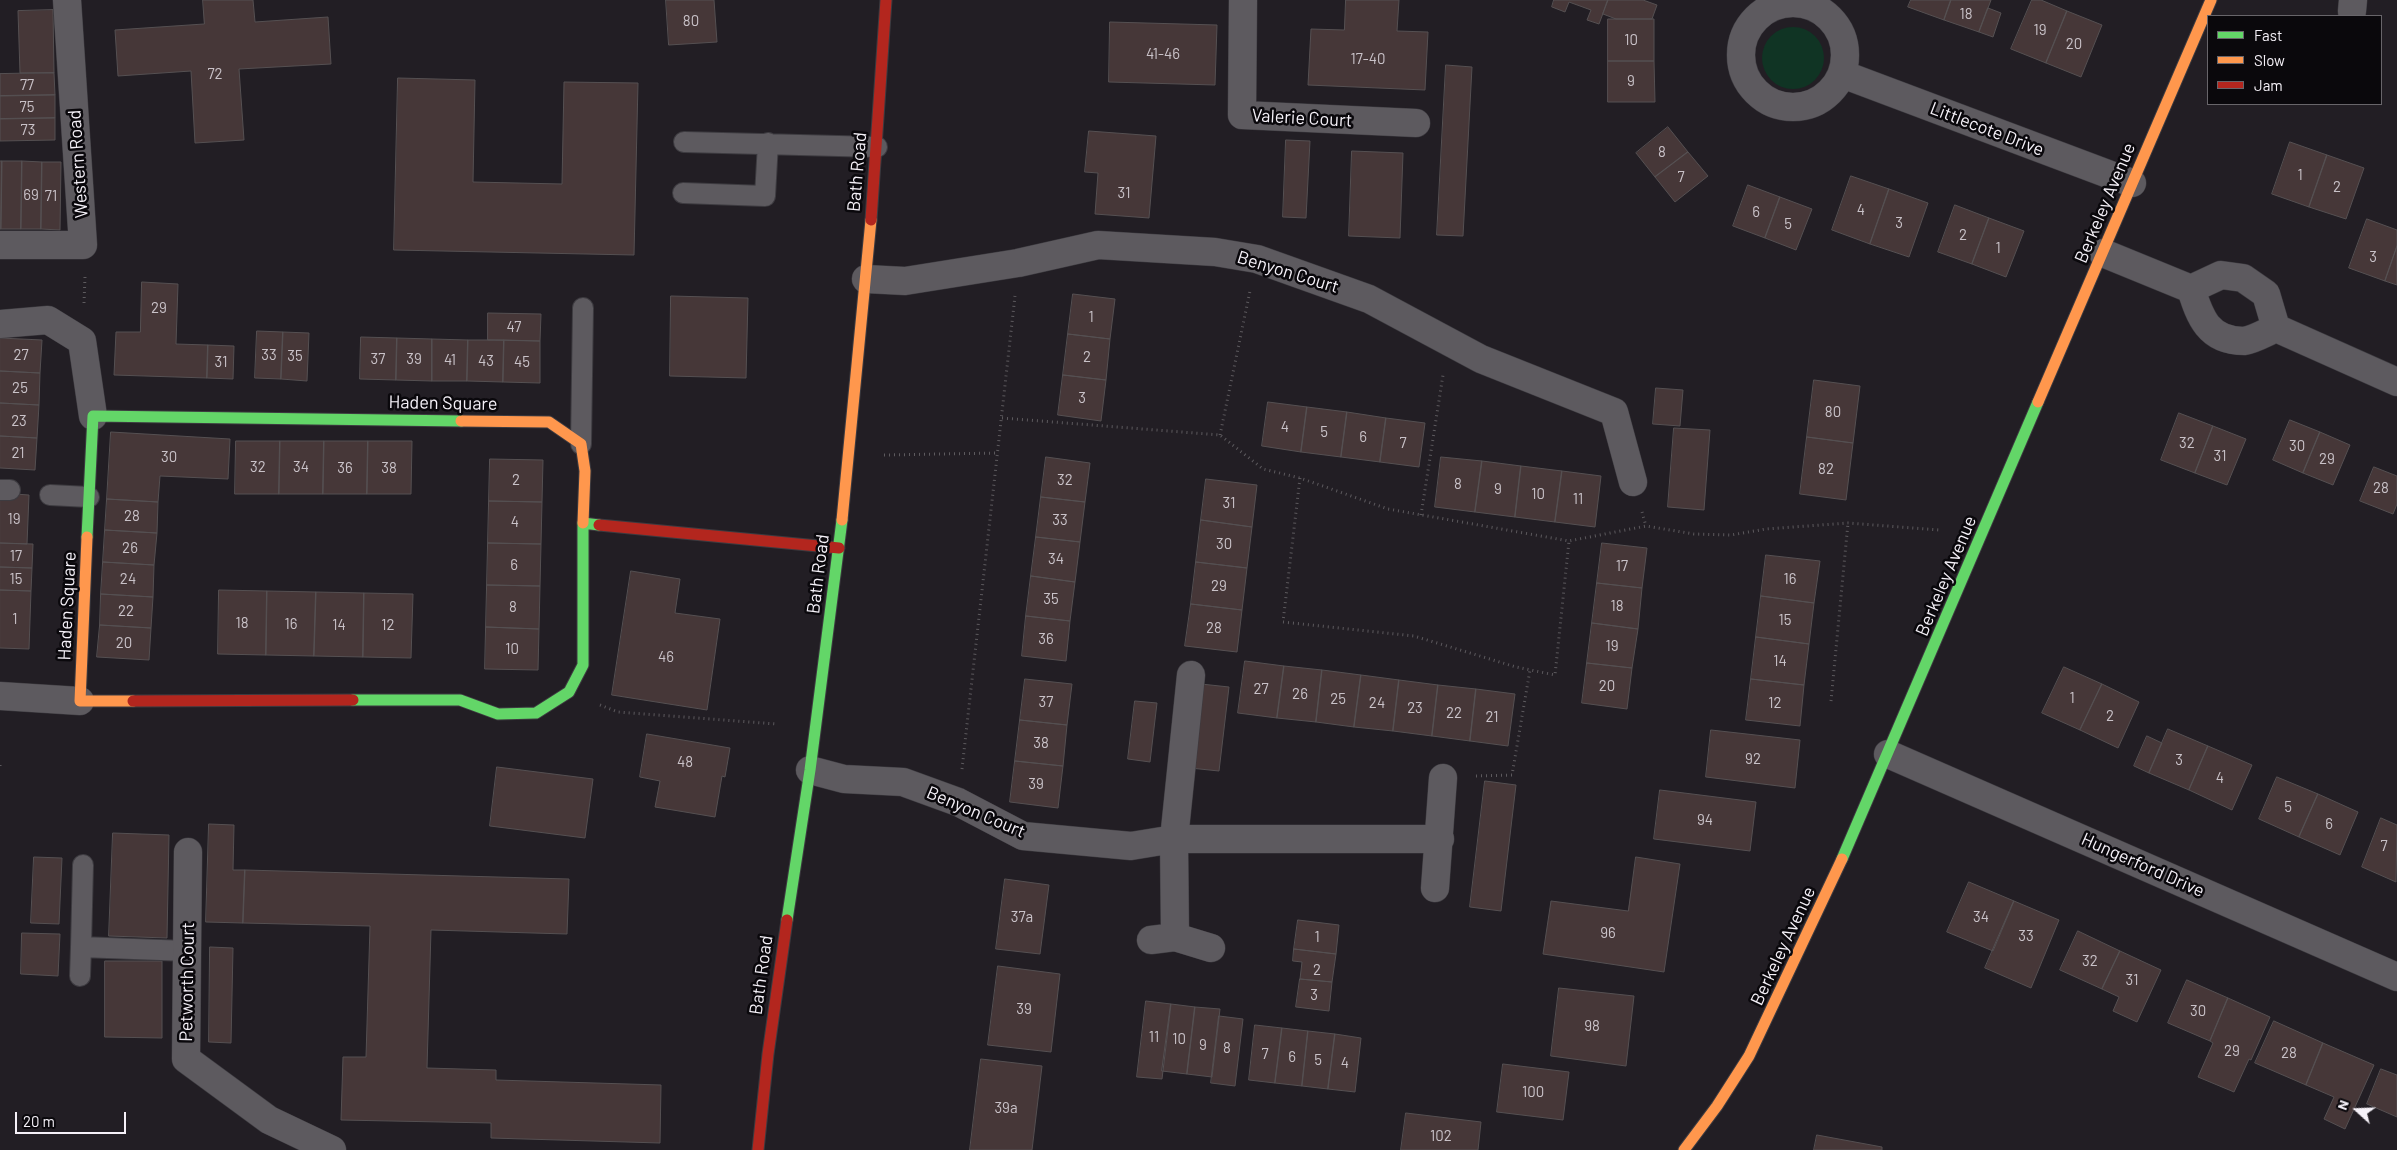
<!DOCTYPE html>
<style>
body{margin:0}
#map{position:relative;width:2397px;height:1150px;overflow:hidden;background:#221e24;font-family:Barlow,sans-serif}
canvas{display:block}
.legend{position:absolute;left:2207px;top:15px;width:175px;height:90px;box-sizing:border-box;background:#0a080c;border:1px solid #68656a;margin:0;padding:6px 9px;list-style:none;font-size:15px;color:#f5f1f8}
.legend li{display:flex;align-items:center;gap:10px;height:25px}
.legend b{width:25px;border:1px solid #68656a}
.north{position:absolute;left:2332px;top:1085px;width:50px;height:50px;-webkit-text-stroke:4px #0a080c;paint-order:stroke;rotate:290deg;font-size:14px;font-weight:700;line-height:20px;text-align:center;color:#f5f1f8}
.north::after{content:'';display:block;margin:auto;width:18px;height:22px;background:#f5f1f8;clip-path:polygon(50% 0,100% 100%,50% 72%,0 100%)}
.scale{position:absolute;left:15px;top:1112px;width:111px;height:22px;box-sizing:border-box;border:2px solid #f5f1f8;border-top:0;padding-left:6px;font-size:15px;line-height:18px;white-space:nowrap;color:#f5f1f8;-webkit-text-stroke:4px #0a080c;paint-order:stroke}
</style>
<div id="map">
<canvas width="2397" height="1150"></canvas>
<ul class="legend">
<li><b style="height:6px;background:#63d668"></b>Fast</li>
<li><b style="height:6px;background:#ff974d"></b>Slow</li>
<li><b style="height:6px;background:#b3261e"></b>Jam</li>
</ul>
<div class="north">N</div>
<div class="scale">20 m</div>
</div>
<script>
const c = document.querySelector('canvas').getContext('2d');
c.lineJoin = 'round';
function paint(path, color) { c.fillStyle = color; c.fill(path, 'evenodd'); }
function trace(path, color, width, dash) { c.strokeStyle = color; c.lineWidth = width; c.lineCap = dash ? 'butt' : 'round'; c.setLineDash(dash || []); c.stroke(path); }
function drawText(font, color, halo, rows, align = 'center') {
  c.font = font + ' Barlow,sans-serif'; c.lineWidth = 5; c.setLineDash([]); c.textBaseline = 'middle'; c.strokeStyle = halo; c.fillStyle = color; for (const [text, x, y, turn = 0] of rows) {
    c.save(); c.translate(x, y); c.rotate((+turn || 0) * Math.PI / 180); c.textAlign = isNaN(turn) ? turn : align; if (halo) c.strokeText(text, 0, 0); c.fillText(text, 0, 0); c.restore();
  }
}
const green = new Path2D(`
 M1762 58a31 31 0 1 1 62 0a31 31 0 1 1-62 0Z`);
const building = new Path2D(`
 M203,0H253L255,22L328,17L331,64L239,69L244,140L195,143L191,71L118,76L115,30L204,24Z
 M666,0H714L717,42L669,45Z
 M1346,0H1399L1397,31L1428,32L1425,90L1308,85L1311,29L1344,30Z
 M1554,0H1608L1599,24L1587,20L1591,10L1569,2L1565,12L1552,7Z
 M1608,0H1643L1657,5L1652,19H1616L1603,14Z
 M1911,0H1951L1944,20L1908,7Z
 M1951,0H1991L1979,32L1944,20Z
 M2032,0H2041L2067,11L2046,63L2011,49Z
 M1988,8L2001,13L1993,37L1979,32Z
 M53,10L54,73H20L18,11Z
 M2067,11L2102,25L2081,77L2046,63Z
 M1608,19H1654V61H1608Z
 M1110,22L1217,25L1215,85L1109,82Z
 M1608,61H1654L1655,102H1608Z
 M1446,65L1472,67L1463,236L1437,235Z
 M54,73L55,95L0,96V74Z
 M398,78L475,80L473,182L562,184L564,82L638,83L634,255L394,250Z
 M55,95V118L0,119V96Z
 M55,118V140L0,141V119Z
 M1668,127L1688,152L1655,177L1636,153Z
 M1089,131L1156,136L1149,218L1095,214L1098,173L1085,172Z
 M1286,140L1310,141L1306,218L1283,217Z
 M2290,142L2327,155L2309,207L2272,194Z
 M1352,151L1403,153L1400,238L1349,236Z
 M1688,152L1708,176L1675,202L1655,177Z
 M2327,155L2364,168L2346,219L2309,207Z
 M0,161H2L1,229H0Z
 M2,161H22L21,229H1Z
 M22,161L42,162L41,229H21Z
 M42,162H61L60,230L41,229Z
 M1851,176L1889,189L1870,244L1832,230Z
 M1748,185L1780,197L1765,238L1733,226Z
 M1889,189L1928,203L1909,257L1870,244Z
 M1780,197L1812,209L1796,250L1765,238Z
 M1955,205L1989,218L1972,264L1938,252Z
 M1989,218L2024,231L2006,277L1972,264Z
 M2367,219L2397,230V246L2385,281L2349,268Z
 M2397,246V285L2385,281Z
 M142,282L178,284L176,344L208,345L207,378L114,375L116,332H140Z
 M1073,294L1115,299L1110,339L1068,334Z
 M671,296L748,298L746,378L670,376Z
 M488,313L541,314L540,341L488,340Z
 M257,331L283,332L281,379L255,378Z
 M283,332L309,333L307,381L281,379Z
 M1068,334L1110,339L1106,380L1063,375Z
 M361,337L397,338L396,380L360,379Z
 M0,338L42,340L40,373L0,371Z
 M397,338L432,339V381L396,380Z
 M432,339L468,340L467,381H432Z
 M468,340H504L503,382L467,381Z
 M504,340L540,341V383L503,382Z
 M208,345L234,346L233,379L207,378Z
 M0,371L40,373L39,405L0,403Z
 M1063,375L1106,380L1101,421L1058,415Z
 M1814,380L1860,386L1853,443L1807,437Z
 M1656,388L1683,390L1680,426L1653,424Z
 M1268,402L1307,407L1301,452L1262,446Z
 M0,403L39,405L37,438L0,436Z
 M1307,407L1347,412L1341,457L1301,452Z
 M1347,412L1386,418L1380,462L1341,457Z
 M2179,413L2213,426L2195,473L2161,460Z
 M1386,418L1425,423L1419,467L1380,462Z
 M2290,420L2320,432L2303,473L2273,460Z
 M2213,426L2246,439L2227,485L2195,473Z
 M1674,428L1710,430L1704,510L1668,507Z
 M111,432L230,439L228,479L160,476L158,502L107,499Z
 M2320,432L2350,445L2333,485L2303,473Z
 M0,436L37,438L35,470L0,468Z
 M1807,437L1853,443L1846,500L1800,494Z
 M236,441H280L279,494H235Z
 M280,441H324L323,494H279Z
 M324,441H368L367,494H323Z
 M368,441H412L411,494H367Z
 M1046,457L1090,463L1085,502L1041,497Z
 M1441,457L1482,461L1475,512L1435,507Z
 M490,459L543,460L542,502L489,501Z
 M1482,461L1521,466L1515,517L1475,512Z
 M1521,466L1562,471L1555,522L1515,517Z
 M2374,467L2397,476V504L2393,514L2360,501Z
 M1562,471L1601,476L1595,527L1555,522Z
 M1206,479L1257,485L1252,527L1201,520Z
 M0,493L29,495L27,544L0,543Z
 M1041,497L1085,502L1080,542L1036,537Z
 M107,499L158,502L157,533L105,530Z
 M489,501L542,502L541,544L488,543Z
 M1201,520L1252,527L1247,568L1196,562Z
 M105,530L157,533L154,565L103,562Z
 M1036,537L1080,542L1075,582L1031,576Z
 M0,543L33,544L32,568L0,567Z
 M488,543L541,544L540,586L487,585Z
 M1602,543L1647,548L1642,588L1597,583Z
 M1766,555L1820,561L1814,603L1761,596Z
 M103,562L154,565L153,597L101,594Z
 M1196,562L1247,568L1242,610L1191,604Z
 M0,567L32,568L31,591L0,590Z
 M631,571L680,579L675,613L720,619L707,710L612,695Z
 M1031,576L1075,582L1070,621L1026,616Z
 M1597,583L1642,588L1638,629L1592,623Z
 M487,585L540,586L539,629L486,627Z
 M0,590L31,591L29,649L0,648Z
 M219,590L267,591L266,655L218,654Z
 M267,591L316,592L314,656L266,655Z
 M316,592L364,593L363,657L314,656Z
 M364,593L413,594L411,658L363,657Z
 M101,594L153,597L151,628L100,625Z
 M1761,596L1814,603L1809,644L1756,637Z
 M1191,604L1242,610L1237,652L1185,646Z
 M1026,616L1070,621L1066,661L1022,656Z
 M1592,623L1638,629L1632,668L1587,663Z
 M100,625L151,628L149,660L97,657Z
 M486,627L539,629L538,670L485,669Z
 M1756,637L1809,644L1804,685L1751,679Z
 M1245,661L1284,666L1277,718L1238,713Z
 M1587,663L1632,668L1627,709L1582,703Z
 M1284,666L1322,670L1316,722L1277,718Z
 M2064,667L2102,684L2080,730L2042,713Z
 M1322,670L1361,675L1354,727L1316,722Z
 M1361,675L1399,680L1393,731L1354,727Z
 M1025,679L1072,684L1067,725L1020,720Z
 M1751,679L1804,685L1800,726L1746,720Z
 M1399,680L1438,685L1432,736L1393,731Z
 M1201,684L1229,687L1219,771L1190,768Z
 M2102,684L2139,702L2118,748L2080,730Z
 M1438,685L1476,689L1470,741L1432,736Z
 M1476,689L1515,694L1508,746L1470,741Z
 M1135,701L1157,703L1150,762L1128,759Z
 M1020,720L1067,725L1063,766L1015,761Z
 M2168,729L2208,746L2189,790L2149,773Z
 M1711,730L1800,740L1795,788L1706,777Z
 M647,734L730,748L725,777L722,776L715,817L655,807L660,781L640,777Z
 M2147,736L2162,743L2149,773L2134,766Z
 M2208,746L2252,765L2232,810L2189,790Z
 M1015,761L1063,766L1058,808L1010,802Z
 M497,767L593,779L585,838L490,826Z
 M2277,777L2318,794L2299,837L2259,819Z
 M1485,781L1516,785L1501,911L1470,907Z
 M1660,790L1756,802L1750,851L1654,839Z
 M2318,794L2358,812L2340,855L2299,837Z
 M2381,818L2397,825L2396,882L2362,867Z
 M209,824L234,825L233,870H245L243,923L206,922Z
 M113,833L169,835L167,938L109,936Z
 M34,857L62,858L59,924L31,923Z
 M1636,857L1680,864L1664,972L1543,954L1551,901L1628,911Z
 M245,870L569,879L567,934L431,930L427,1068L496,1070V1080L661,1085L660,1143L491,1138V1123L341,1120L343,1057H366L370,926L243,923Z
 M1005,879L1049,885L1040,954L996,949Z
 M1969,882L2014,901L1993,951L1947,932Z
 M2014,901L2059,920L2031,988L1985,968Z
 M1298,920L1339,925L1336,954L1294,949Z
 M2078,931L2120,951L2102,989L2060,970Z
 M22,933L60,934L58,976L21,974Z
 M210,947L233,948L231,1043L209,1042Z
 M1294,949L1336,954L1332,982L1300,979L1302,962L1293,961Z
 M2120,951L2161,970L2137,1022L2113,1011L2119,997L2102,989Z
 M105,961H162V1038L105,1037Z
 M998,966L1060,974L1051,1052L988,1045Z
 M1300,979L1332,982L1329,1011L1296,1007Z
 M2187,980L2228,998L2210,1041L2168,1023Z
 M1559,988L1634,996L1626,1066L1551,1056Z
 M2228,998L2270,1017L2251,1060L2249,1059L2234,1092L2198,1077L2213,1043L2210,1041Z
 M1146,1001L1171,1004L1162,1079L1137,1077Z
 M1171,1004L1195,1007L1187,1074L1162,1071Z
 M1195,1007L1220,1009L1212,1077L1187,1074Z
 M1219,1016L1243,1019L1235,1086L1211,1083Z
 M2274,1021L2323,1043L2306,1085L2255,1063Z
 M1255,1025L1282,1028L1275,1083L1249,1080Z
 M1282,1028L1308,1031L1302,1086L1275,1083Z
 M1308,1031L1335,1034L1328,1089L1302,1086Z
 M1335,1034L1361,1038L1355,1092L1328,1089Z
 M2323,1043L2374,1065L2345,1129L2324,1119L2334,1097L2306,1085Z
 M981,1059L1042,1066L1032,1150H970Z
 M1503,1064L1569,1072L1563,1120L1497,1112Z
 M2381,1069L2397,1075V1117L2367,1104Z
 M1406,1113L1481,1122L1478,1150H1401Z
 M1817,1135L1882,1147V1150H1814Z`);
const path = new Path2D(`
 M84,303L85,277
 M1002,418L1220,435L1263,469L1300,478L1388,509L1569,541L1646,526L1694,534L1731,535L1766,529L1848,523L1939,530
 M1220,435L1250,291
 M884,455L998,453
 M1300,478L1283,622L1414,636L1516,667L1555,675L1569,541
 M1642,512L1646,526
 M1421,515L1443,375
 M1831,701L1848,523
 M600,705L618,712L776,724
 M0,765V767
 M962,769L1015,296
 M1476,776L1512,775L1530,670`);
const lane = new Path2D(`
 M684,142L877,147
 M683,193L765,196L768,143
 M581,444L583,308
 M0,490H10
 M50,495L89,497
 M83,865L81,947L187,951
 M80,976L81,947`);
const street = new Path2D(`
 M1243,0L1242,115L1416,123
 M1741 55a52 52 0 1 1 104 0a52 52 0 1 1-104 0Z
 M2352,11L2353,0
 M1842,74L2132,183
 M0,245H83L67,0
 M2103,253L2191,289C2200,317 2208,341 2244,341C2253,340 2267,332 2276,328L2397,382
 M866,279L905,281L1018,263L1098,245L1215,252L1257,259L1369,299L1481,359L1614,412L1633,482
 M2191,289L2221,275L2243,278L2266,294L2276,328
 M0,324L48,320L82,341L93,416
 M0,696L80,701
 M1888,754L2397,977
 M810,770L844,779L903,782L958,802L1023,836L1131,846L1174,839H1440
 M188,852L186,1059L269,1120L332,1150
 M1435,888L1443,778
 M1175,937L1174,839L1191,675
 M1151,940L1175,937L1211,948`);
const fast = new Path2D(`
 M87,537L93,416L461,421
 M353,700H460L498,714L536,713L569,692L583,665V523L599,525
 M1842,859L2038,402
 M787,920L810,770L842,520`);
const slow = new Path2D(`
 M2038,402L2211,0
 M461,421L549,422L581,444L585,471L583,523
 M842,520L871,220
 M87,537L80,701H133
 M1684,1150L1717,1106L1749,1056L1842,859`);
const jam = new Path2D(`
 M871,220L886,0
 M599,525L839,548
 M133,701L353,700
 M758,1150L768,1054L787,920`);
const numberNames = [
 ["18",1966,14],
 ["80",691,21],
 ["19",2040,30],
 ["10",1631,40],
 ["20",2074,44],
 ["41-46",1163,54],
 ["17-40",1368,59],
 ["72",215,74],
 ["9",1631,81],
 ["77",27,85],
 ["75",27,107],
 ["73",28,130],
 ["8",1662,152],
 ["1",2300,175],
 ["7",1681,177],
 ["2",2337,187],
 ["31",1124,193],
 ["69",31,195],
 ["71",51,196],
 ["4",1861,210],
 ["6",1756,212],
 ["3",1899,223],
 ["5",1788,224],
 ["2",1963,235],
 ["1",1998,248],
 ["3",2373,257],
 ["29",159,308],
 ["1",1091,317],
 ["47",514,327],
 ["27",21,355],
 ["33",269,355],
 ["35",295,356],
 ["2",1087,357],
 ["37",378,359],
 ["39",414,359],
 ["41",450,360],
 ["43",486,361],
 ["31",221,362],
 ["45",522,362],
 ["25",20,388],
 ["3",1082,398],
 ["80",1833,412],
 ["23",19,421],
 ["4",1285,427],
 ["5",1324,432],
 ["6",1363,437],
 ["7",1403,443],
 ["32",2187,443],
 ["30",2297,446],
 ["21",18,453],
 ["31",2220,456],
 ["30",169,457],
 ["29",2327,459],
 ["32",258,467],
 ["34",301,467],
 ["36",345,468],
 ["38",389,468],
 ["82",1826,469],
 ["2",516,480],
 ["32",1065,480],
 ["8",1458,484],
 ["28",2381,488],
 ["9",1498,489],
 ["10",1538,494],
 ["11",1578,499],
 ["31",1229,503],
 ["28",132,516],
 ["19",14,519],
 ["33",1060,520],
 ["4",515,522],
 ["30",1224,544],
 ["26",130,548],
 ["17",16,556],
 ["34",1056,559],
 ["6",514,565],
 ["17",1622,566],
 ["15",16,579],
 ["24",128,579],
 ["16",1790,579],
 ["29",1219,586],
 ["35",1051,599],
 ["18",1617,606],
 ["8",513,607],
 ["22",126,611],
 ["1",15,619],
 ["15",1785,620],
 ["18",242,623],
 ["16",291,624],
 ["14",339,625],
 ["12",388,625],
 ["28",1214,628],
 ["36",1046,639],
 ["20",124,643],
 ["19",1612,646],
 ["10",512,649],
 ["46",666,657],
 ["14",1780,661],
 ["20",1607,686],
 ["27",1261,689],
 ["26",1300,694],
 ["1",2072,698],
 ["25",1338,699],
 ["37",1046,702],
 ["24",1377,703],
 ["12",1775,703],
 ["23",1415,708],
 ["22",1454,713],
 ["2",2110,716],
 ["21",1492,717],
 ["38",1041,743],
 ["92",1753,759],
 ["3",2179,760],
 ["48",685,762],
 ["4",2220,778],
 ["39",1036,784],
 ["5",2288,807],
 ["94",1705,820],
 ["6",2329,824],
 ["7",2384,846],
 ["37a",1022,917],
 ["34",1981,917],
 ["96",1608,933],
 ["33",2026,936],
 ["1",1317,937],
 ["32",2090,961],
 ["2",1317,970],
 ["31",2132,980],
 ["3",1314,995],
 ["39",1024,1009],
 ["30",2198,1011],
 ["98",1592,1026],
 ["11",1154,1037],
 ["10",1179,1039],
 ["9",1203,1045],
 ["8",1227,1048],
 ["29",2232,1051],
 ["28",2289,1053],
 ["7",1265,1054],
 ["6",1292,1057],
 ["5",1318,1060],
 ["4",1345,1063],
 ["100",1533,1092],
 ["39a",1006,1108],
 ["102",1441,1136]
];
const streetNames = [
 ["Valerie Court",1302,118,3],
 ["Littlecote Drive",1987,129,21],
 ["Western Road",78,164,-94],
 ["Bath Road",857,172,-85],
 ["Berkeley Avenue",2105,203,-67],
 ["Benyon Court",1288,272,17],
 ["Haden Square",443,403,1],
 ["Bath Road",818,574,-83],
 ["Berkeley Avenue",1946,576,-67],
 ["Haden Square",67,606,-87],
 ["Benyon Court",976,812,23],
 ["Hungerford Drive",2143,865,24],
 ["Berkeley Avenue",1783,946,-65],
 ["Bath Road",761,975,-82],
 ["Petworth Court",187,982,-89]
];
paint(green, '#103424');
paint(building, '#463738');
trace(building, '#555052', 1);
trace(lane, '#3d3b40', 22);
trace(street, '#3d3b40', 29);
trace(fast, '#3d3b40', 13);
trace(slow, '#3d3b40', 13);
trace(jam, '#3d3b40', 13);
trace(path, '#5d5a5e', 3, [1, 4]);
trace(lane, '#5d5a5f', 20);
trace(street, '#5d5a5f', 28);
trace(fast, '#63d668', 11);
trace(slow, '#ff974d', 11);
trace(jam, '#b3261e', 11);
drawText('15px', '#c9c2c8', null, numberNames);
drawText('18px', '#f5f1f8', '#0a080c', streetNames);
</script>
